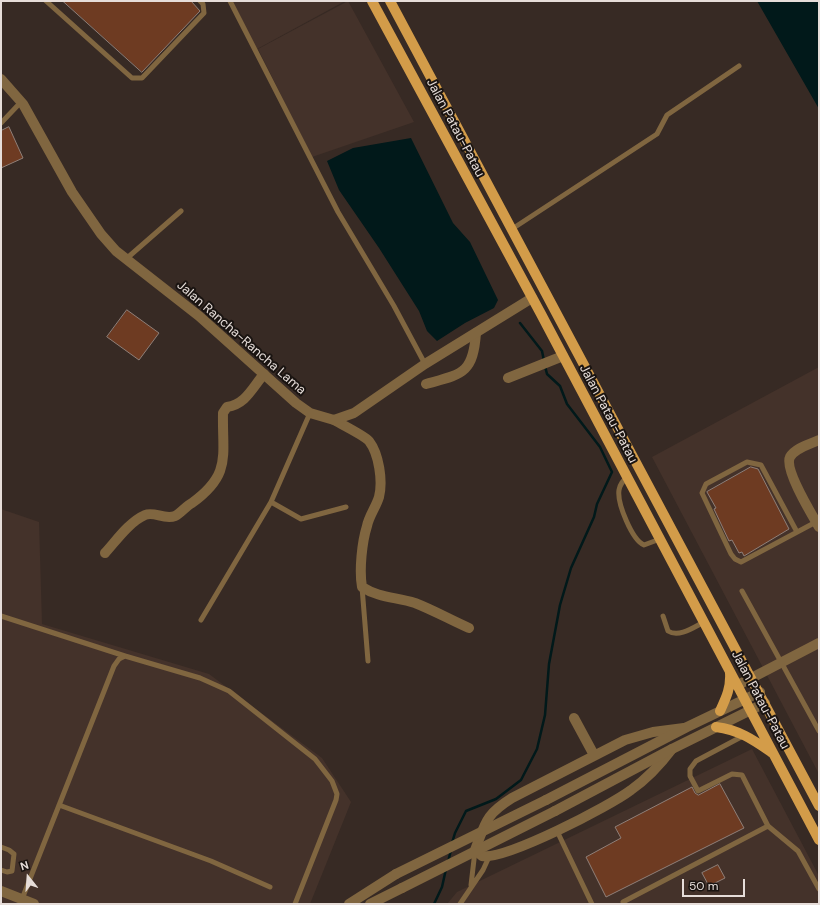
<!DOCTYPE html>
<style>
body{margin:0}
#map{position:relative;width:820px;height:905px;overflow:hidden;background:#372a24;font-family:"DM Sans",sans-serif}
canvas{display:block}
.frame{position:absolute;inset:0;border:2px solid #e6ddd9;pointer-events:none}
.north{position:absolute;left:8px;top:857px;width:40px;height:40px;-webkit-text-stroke:3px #1a1411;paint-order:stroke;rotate:343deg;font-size:11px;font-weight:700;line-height:16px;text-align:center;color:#e6ddd9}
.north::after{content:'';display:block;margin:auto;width:14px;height:18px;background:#e6ddd9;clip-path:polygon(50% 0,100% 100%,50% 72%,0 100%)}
.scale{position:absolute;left:682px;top:879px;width:63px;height:18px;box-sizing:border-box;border:2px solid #e6ddd9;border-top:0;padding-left:5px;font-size:12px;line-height:14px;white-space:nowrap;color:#e6ddd9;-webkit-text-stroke:3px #1a1411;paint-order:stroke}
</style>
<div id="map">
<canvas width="820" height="905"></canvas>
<div class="frame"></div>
<div class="north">N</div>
<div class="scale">50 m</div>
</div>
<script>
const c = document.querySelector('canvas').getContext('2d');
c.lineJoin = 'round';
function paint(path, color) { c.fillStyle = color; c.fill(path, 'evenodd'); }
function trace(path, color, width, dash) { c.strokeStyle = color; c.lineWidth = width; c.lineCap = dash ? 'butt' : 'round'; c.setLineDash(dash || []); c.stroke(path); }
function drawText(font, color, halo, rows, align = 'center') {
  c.font = font + ' "DM Sans",sans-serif'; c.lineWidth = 4; c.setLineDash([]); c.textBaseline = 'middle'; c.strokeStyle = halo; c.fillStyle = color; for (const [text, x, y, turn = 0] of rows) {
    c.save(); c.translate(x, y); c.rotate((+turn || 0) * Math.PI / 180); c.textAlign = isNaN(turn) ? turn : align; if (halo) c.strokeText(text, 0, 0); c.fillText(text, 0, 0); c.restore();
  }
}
const built = new Path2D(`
 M232,1H345L257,49Z
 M348,1L414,122L312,157L258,49Z
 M819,367V774L652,457Z
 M1,509L39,522L42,624L209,674L322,758L351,802L310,904H1Z
 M752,749L819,876V904H447L457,892Z`);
const water = new Path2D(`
 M757,1H819V109Z
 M411,138L453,223L470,242L498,300L494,308L465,323L437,341L427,331L419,311L379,248L339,190L327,161L353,148Z`);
const stream = new Path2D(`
 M520,323L542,351L544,361
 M452,843L455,833L466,811L496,799L521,780L537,749L545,715L549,664L560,605L571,568L594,517L597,504L612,472L600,447L567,404L560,386L547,374L545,366
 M448,862L451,850
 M434,904L442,887L446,869`);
const building = new Path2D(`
 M63,1H191L200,11L142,72Z
 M9,127L23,158L1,168V131Z
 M127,310L159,333L139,360L107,337Z
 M751,467L758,469L789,529L744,556L742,552L739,553L732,540L729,541L714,509L716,508L707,492Z
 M720,784L744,828L606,897L586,857L621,838L615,827L692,787L695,793L698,795Z
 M718,865L725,878L709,886L702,873Z`);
const service = new Path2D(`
 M46,1L132,78H142L204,13L203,4L200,1
 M230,1L338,212L394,306L425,364
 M1,123L21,102
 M512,229L657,134L667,115L739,66
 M126,259L181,211
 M627,477C623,481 620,484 619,490C617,503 632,540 644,545L660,539
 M271,502L301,519L346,507
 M797,532L761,465L747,462L706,484L702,493L731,554L735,559L741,562L816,522V521
 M362,587L368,661
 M742,591L819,731
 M1,616L125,656
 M663,616L668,631C679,638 694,627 704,622
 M201,620L271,502L310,413
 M743,736L696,761L690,769V776L698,791L732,774L742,775L768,826L798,851L819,889
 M59,805L211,861L270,887
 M557,831L592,904
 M1,847L9,850L14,854L12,871L7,872L1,870
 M471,885L475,851
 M22,899L114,666L119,659L125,656L200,678L229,691L315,759L332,781L337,794L336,800L295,904
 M623,902L768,826
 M460,904L483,870L489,857`);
const minor = new Path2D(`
 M508,378L563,356
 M426,384C462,374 473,374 476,333
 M334,420C341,424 365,436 369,441C379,454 383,481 379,497C376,507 369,516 367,526C362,542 359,570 362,587C379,598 396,597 415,603C433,610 451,620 469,628
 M819,440C810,444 795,448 790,457C784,469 812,515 819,527
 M105,553C116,541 129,522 145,515C154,511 164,520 175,516C181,513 186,506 192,503C232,474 222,456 223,413L227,407C246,404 252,388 264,374
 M738,685L819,643
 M574,718L594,755
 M672,749C660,765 648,778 631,790C610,806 506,860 482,856L475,850C486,822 485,815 512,798L625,740L653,732L684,728
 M1,891L34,904`);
const tertiary = new Path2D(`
 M1,79L23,104L72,192L101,234L116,251L199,316L296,403L310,413L334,420L354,413L425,364L532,298
 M546,800L687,727L760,692
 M555,811L672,749L765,703
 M349,904L396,874
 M370,904L402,888`);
const primary = new Path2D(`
 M372,1L541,314L819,840
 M390,1L819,806
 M720,711C726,698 731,688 730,673
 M716,727C739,730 752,739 771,752`);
const tertiaryBridge = new Path2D(`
 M396,874L546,800
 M402,888L555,811`);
const streetNames = [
 ["Jalan Patau-Patau",455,128,62],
 ["Jalan Rancha-Rancha Lama",241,338,41],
 ["Jalan Patau-Patau",608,414,62],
 ["Jalan Patau-Patau",760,700,62]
];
paint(built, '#44322a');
paint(water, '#01191a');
trace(stream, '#01191a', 2.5);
paint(building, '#6e3b22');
trace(building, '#8f7f78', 1);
trace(service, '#806640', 5);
trace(minor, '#806640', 10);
trace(tertiary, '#806640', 10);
trace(primary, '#d39c49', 10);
trace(tertiaryBridge, '#806640', 10);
drawText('13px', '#e6ddd9', '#1a1411', streetNames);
</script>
